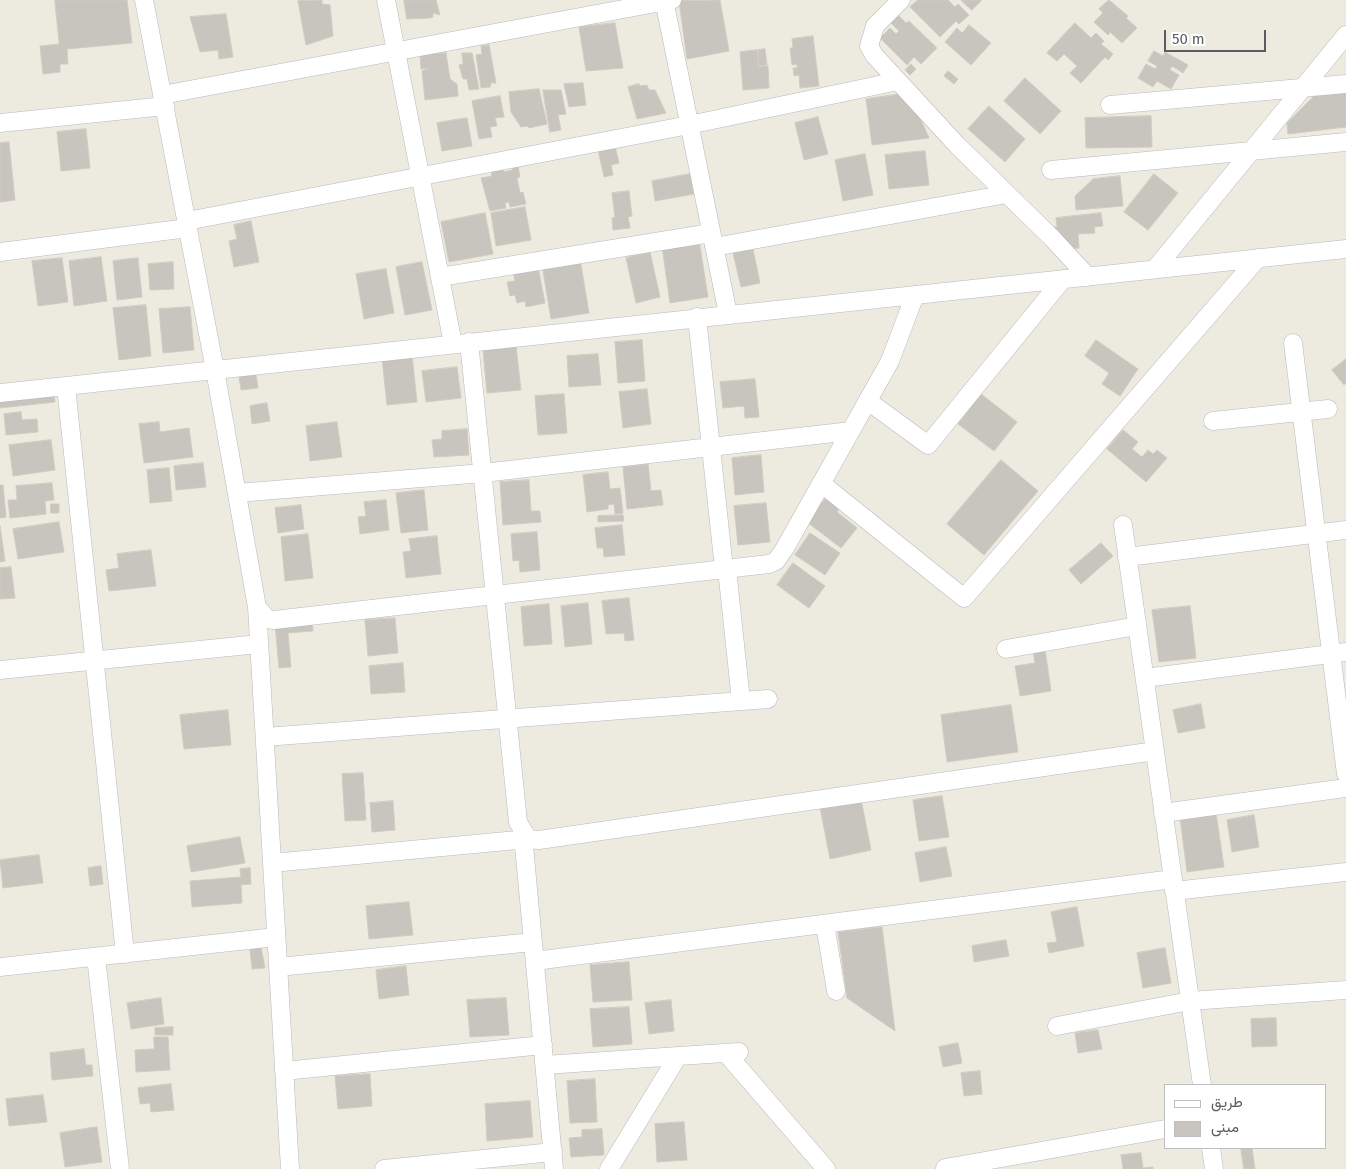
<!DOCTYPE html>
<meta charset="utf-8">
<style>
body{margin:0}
#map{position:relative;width:1346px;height:1169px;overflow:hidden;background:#edeae0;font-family:"Fira Sans",Vazirmatn,sans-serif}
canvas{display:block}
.legend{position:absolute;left:1164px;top:1084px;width:162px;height:65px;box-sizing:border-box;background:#fff;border:1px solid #bdbec0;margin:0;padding:6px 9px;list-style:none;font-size:15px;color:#595d62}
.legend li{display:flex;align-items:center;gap:10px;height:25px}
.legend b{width:25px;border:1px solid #bdbec0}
.scale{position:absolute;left:1164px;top:30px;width:102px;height:22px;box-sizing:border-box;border:2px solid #595d62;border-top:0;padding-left:6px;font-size:15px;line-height:18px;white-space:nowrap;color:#595d62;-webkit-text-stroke:4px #fff;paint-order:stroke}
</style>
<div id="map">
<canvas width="1346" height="1169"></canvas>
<ul class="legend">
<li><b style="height:6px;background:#fff"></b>طريق</li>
<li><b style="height:14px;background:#c8c4be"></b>مبنى</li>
</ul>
<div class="scale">50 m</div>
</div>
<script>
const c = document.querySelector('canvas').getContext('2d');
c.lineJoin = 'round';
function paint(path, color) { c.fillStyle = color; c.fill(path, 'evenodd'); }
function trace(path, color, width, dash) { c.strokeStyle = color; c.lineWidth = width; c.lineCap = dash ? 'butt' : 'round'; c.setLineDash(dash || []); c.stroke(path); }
const building = new Path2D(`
 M55,0H127L132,43L67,49L68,64H60V72L43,74L40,46L59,44Z
 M322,0V4L330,5L333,36L306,45L298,1Z
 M404,0H436L440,15L433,13V17L429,18L407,19Z
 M720,0L729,51L687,59L679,1Z
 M918,0H948L955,7L958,4L969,15L959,24L956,21L940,37L910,7Z
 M961,0H982L972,10Z
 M1109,0L1128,16L1126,18L1137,28L1122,43L1110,32L1108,35L1094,22L1103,13L1099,9Z
 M226,14L233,57L219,59L218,50L200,52L190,17Z
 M898,15L906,23L909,21L937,48L921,64L914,57L907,65L880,38L890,28L896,34L899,31L890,22Z
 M615,23L623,68L586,71L579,27Z
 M1075,23L1091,38L1096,33L1104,41L1101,44L1113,54L1108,60L1105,57L1081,83L1070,73L1077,66L1064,54L1057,61L1047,53Z
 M969,25L991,43L971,65L945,42L957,28L962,33Z
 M813,36L819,86L800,88L799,75L794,76L793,68H797V64L792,65L790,48H793L792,39Z
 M489,45L496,83H491L490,87L481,88L476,55L482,54L481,46Z
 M765,49L767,65L759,66L758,50Z
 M757,50L759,67L768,66L769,88L743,90L740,52Z
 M1154,51L1163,56L1165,52L1188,65L1183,73L1172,66L1170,70L1179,75L1171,89L1157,81L1153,87L1138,78L1146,64L1155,69L1157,66L1148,61Z
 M446,53L450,79L457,84L458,96L425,100L422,71L430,68L421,69L420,55Z
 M462,53H472L479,89L469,90L467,79H463L459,65L463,64Z
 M911,64L916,69L910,75L905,70Z
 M948,71L958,79L954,84L944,76Z
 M1025,78L1061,111L1040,134L1004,101Z
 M583,83L586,105L569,107L564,84Z
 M639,84L640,86L647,85L649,90H655L666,113L637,119L628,87Z
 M539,89L547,124L529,128L527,126L521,127L511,112L509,92Z
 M543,90H561L566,114L558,115L561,130L550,132Z
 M1346,90V127L1288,134L1287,123L1317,93Z
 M909,93L929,138L872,145L866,99Z
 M500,96L504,117L495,118L497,126L490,127L492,137L479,139L472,101Z
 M989,106L1025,139L1005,162L968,129Z
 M1151,116L1152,147L1086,148L1085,118Z
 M818,117L828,154L804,160L795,123Z
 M467,118L472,146L442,151L437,123Z
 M86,129L90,168L61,171L57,132Z
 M9,142L15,200L0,202V143Z
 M615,146L619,163L611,165L613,175L604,177L598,150Z
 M925,151L929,185L889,189L885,155Z
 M865,154L873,195L843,201L835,160Z
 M518,166L520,177L517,178L520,193L523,192L526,204L510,207L509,202L505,203L506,208L490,211L481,178L492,176L491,171L503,169L504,172L513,170L512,167Z
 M690,174L694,194L655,201L652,181Z
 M1154,174L1178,193L1148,230L1124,212Z
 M1120,176L1123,206L1076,210L1075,196L1093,179Z
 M629,191L632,216L628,217L630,228L613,230L612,218L615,217L612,193Z
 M525,207L531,240L496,246L491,213Z
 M485,213L493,254L449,262L441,222Z
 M1101,213L1103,226L1094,227L1095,233L1078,234L1079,248L1056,250L1054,227H1057L1056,218Z
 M251,221L259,262L234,267L229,241L237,239L234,225Z
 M699,240L708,297L670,303L662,246Z
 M753,249L760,283L741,287L733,253Z
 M650,252L660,297L636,303L626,258Z
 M101,257L107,301L74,306L69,261Z
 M62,258L68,302L38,306L32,261Z
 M138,258L142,297L117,300L113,261Z
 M580,259L589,313L551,319L542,265Z
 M173,262L174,289L150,290L148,264Z
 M422,262L432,310L405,315L396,267Z
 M538,267L545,303L526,307L525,301L517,303L515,295L510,296L507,282L515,281L513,272Z
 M386,269L394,313L364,319L356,274Z
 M146,305L151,356L119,360L113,308Z
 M190,307L194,350L163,353L159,309Z
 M642,340L645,381L618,383L615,342Z
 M1096,340L1138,369L1120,396L1102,384L1109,373L1085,356Z
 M516,346L521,390L487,393L483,350Z
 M598,354L601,385L569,387L567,356Z
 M412,355L417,402L387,405L382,358Z
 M1346,359V383L1344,385L1332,370Z
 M457,367L461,398L426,402L422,371Z
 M256,374L258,388L241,390L239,377Z
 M755,379L759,417L745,418L744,406L723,408L720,382Z
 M647,389L651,424L623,428L619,392Z
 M54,393L55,402L0,408V399Z
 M564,394L567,433L538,435L535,396Z
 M981,394L1017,422L994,451L958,424Z
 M267,403L270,421L252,424L250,406Z
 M21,412L22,420L37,419L38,432L6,435L4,414Z
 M159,422L160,432L189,428L193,457L144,463L139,424Z
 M337,422L342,457L310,461L306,426Z
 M467,429L469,455L434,457L432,440L442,439V431Z
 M1123,430L1138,442L1132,449L1142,457L1148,450L1153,454L1157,450L1167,458L1146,482L1107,449Z
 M51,440L55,470L13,476L9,445Z
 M761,455L764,492L735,495L732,458Z
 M1001,460L1038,491L984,555L947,524Z
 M203,463L206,487L176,490L174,466Z
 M648,464L651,491L661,490L663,505L627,509L623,467Z
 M169,468L172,501L150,503L147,470Z
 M608,472L610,489L620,488L623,513L615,514L614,504L608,505V509L587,512L583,475Z
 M529,480L531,511H540L541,522L503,525L500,482Z
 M52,483L54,500L45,501L46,514L10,518L8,500H17L16,486Z
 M0,485H3L6,517L0,518Z
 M424,490L428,530L401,533L396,493Z
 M828,495L842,505L837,512L857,528L841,548L807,522Z
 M386,500L389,530L360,534L358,517L366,516L364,502Z
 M766,503L770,542L738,545L734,506Z
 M51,504H59V513H51Z
 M301,505L304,529L278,533L275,508Z
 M623,515L624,521L598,522V516Z
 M59,522L64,552L18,559L13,529Z
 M622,525L625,555L604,557L603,548H597L595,528Z
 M0,526L5,561L0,562Z
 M537,532L540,570L520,572L519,560L513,561L511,534Z
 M810,533L840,553L825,575L795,555Z
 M308,534L313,578L285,581L281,537Z
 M437,536L441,574L406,578L403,552L411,551L409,539Z
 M1101,543L1113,556L1081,584L1069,570Z
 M151,550L156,586L109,591L106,570L119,568L117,554Z
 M793,563L825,586L809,608L777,585Z
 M11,567L15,598L0,599V568Z
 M629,598L634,640L625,641L624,633L606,634L602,601Z
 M588,603L592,644L565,647L561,606Z
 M549,604L552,644L524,646L521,607Z
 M1190,606L1196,658L1159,662L1152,610Z
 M395,618L398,653L368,656L365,620Z
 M312,621L313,631L288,633L291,667L279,668L275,624Z
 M1045,649L1051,691L1020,696L1015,666L1035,663L1033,651Z
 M403,663L405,692L371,694L369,666Z
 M1201,704L1205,728L1178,733L1173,710Z
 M1011,705L1018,752L947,762L941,715Z
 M228,710L231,745L184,749L180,715Z
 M363,773L366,820L345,821L342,774Z
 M942,796L949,837L919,841L913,800Z
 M861,799L871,850L830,859L820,807Z
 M393,801L395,830L372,832L370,803Z
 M1216,813L1224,867L1187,872L1180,818Z
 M1254,815L1259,847L1232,852L1227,820Z
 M240,837L245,863L191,872L187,846Z
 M946,847L952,876L920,882L915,853Z
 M39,855L43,883L3,888L0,860Z
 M101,866L103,884L90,886L88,868Z
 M250,868L251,884L241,885L242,903L192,907L190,881L241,877L240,869Z
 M409,902L413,935L369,939L366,906Z
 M1077,907L1084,946L1049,953L1047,943L1057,942L1051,912Z
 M882,927L895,1031L847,998L838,932Z
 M1006,940L1009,956L974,962L972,946Z
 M261,947L265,968L252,969L250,950Z
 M1165,948L1171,983L1143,988L1137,953Z
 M629,962L632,1000L593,1002L590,965Z
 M406,966L409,995L379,999L376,970Z
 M161,998L164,1024L131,1029L127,1003Z
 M506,998L509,1035L470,1037L467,1000Z
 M671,1000L674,1031L649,1034L645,1003Z
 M629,1007L632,1044L593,1047L590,1009Z
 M1276,1018L1277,1046L1252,1047L1251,1019Z
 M173,1027V1035H155V1028Z
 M1098,1030L1102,1049L1078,1053L1075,1033Z
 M154,1037H168L170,1070L136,1072L135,1050L154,1049Z
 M958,1043L962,1063L943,1067L939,1047Z
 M84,1049L86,1065H92L93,1076L52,1080L50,1053Z
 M980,1071L982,1094L964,1096L961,1073Z
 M370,1074L372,1106L338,1109L335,1076Z
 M595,1079L597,1122L570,1123L567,1081Z
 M171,1084L174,1110L151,1112L150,1103L140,1104L138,1088Z
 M43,1095L47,1122L9,1126L6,1099Z
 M530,1101L533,1137L487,1141L485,1104Z
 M684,1122L687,1160L657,1162L655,1124Z
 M97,1127L102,1162L65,1167L60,1133Z
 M602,1129L604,1155L571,1157L569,1138L582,1137V1130Z
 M1241,1148H1252L1255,1169H1244Z
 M1141,1153L1143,1168L1153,1167V1169H1123L1121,1155Z`);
const minor = new Path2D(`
 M144,0L215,370L257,607L267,619L274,620L769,564L776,561L785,548L890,361L915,295
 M386,0L453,344
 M664,0L728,314
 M901,0L875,26L869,46L874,55L957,145L1052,238L1088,277
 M162,95L672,0
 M1110,105L1346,84
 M0,123L165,106
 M1051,170L1346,142
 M187,221L689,125L898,81
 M714,247L1007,194
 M0,252L188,228
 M1155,269L1346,35
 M440,277L711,233
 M697,317L724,569
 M469,342L518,822L528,839L539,840L1155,751
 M1293,343L1346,774
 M66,386L125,954
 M0,393L1346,249
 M868,401L928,445L1063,279
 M1213,421L1328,409
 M822,484L964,598L1258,258
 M237,493L483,473L851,431
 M1123,525L1202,1085
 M1127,557L1346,530
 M727,569L741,701
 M257,607L290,1169
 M1006,649L1137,626
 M0,670L259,644
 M1145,678L1346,652
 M265,737L768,699
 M1163,813L1346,788
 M523,835L554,1169
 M272,863L528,839
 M1174,891L1346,872
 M825,924L836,991
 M96,957L120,1169
 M535,961L1173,879
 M0,967L276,937
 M278,967L533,942
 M1057,1026L1190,1001L1346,990
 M726,1053L826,1169
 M545,1065L739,1052
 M284,1071L543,1045
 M1211,1148L1214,1169
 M945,1168L1165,1129
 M384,1169L553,1152
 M609,1169L678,1056`);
paint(building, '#c8c4be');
trace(building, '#d1ccbf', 1);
trace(minor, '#b6b9be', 19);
trace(minor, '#fff', 18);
</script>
